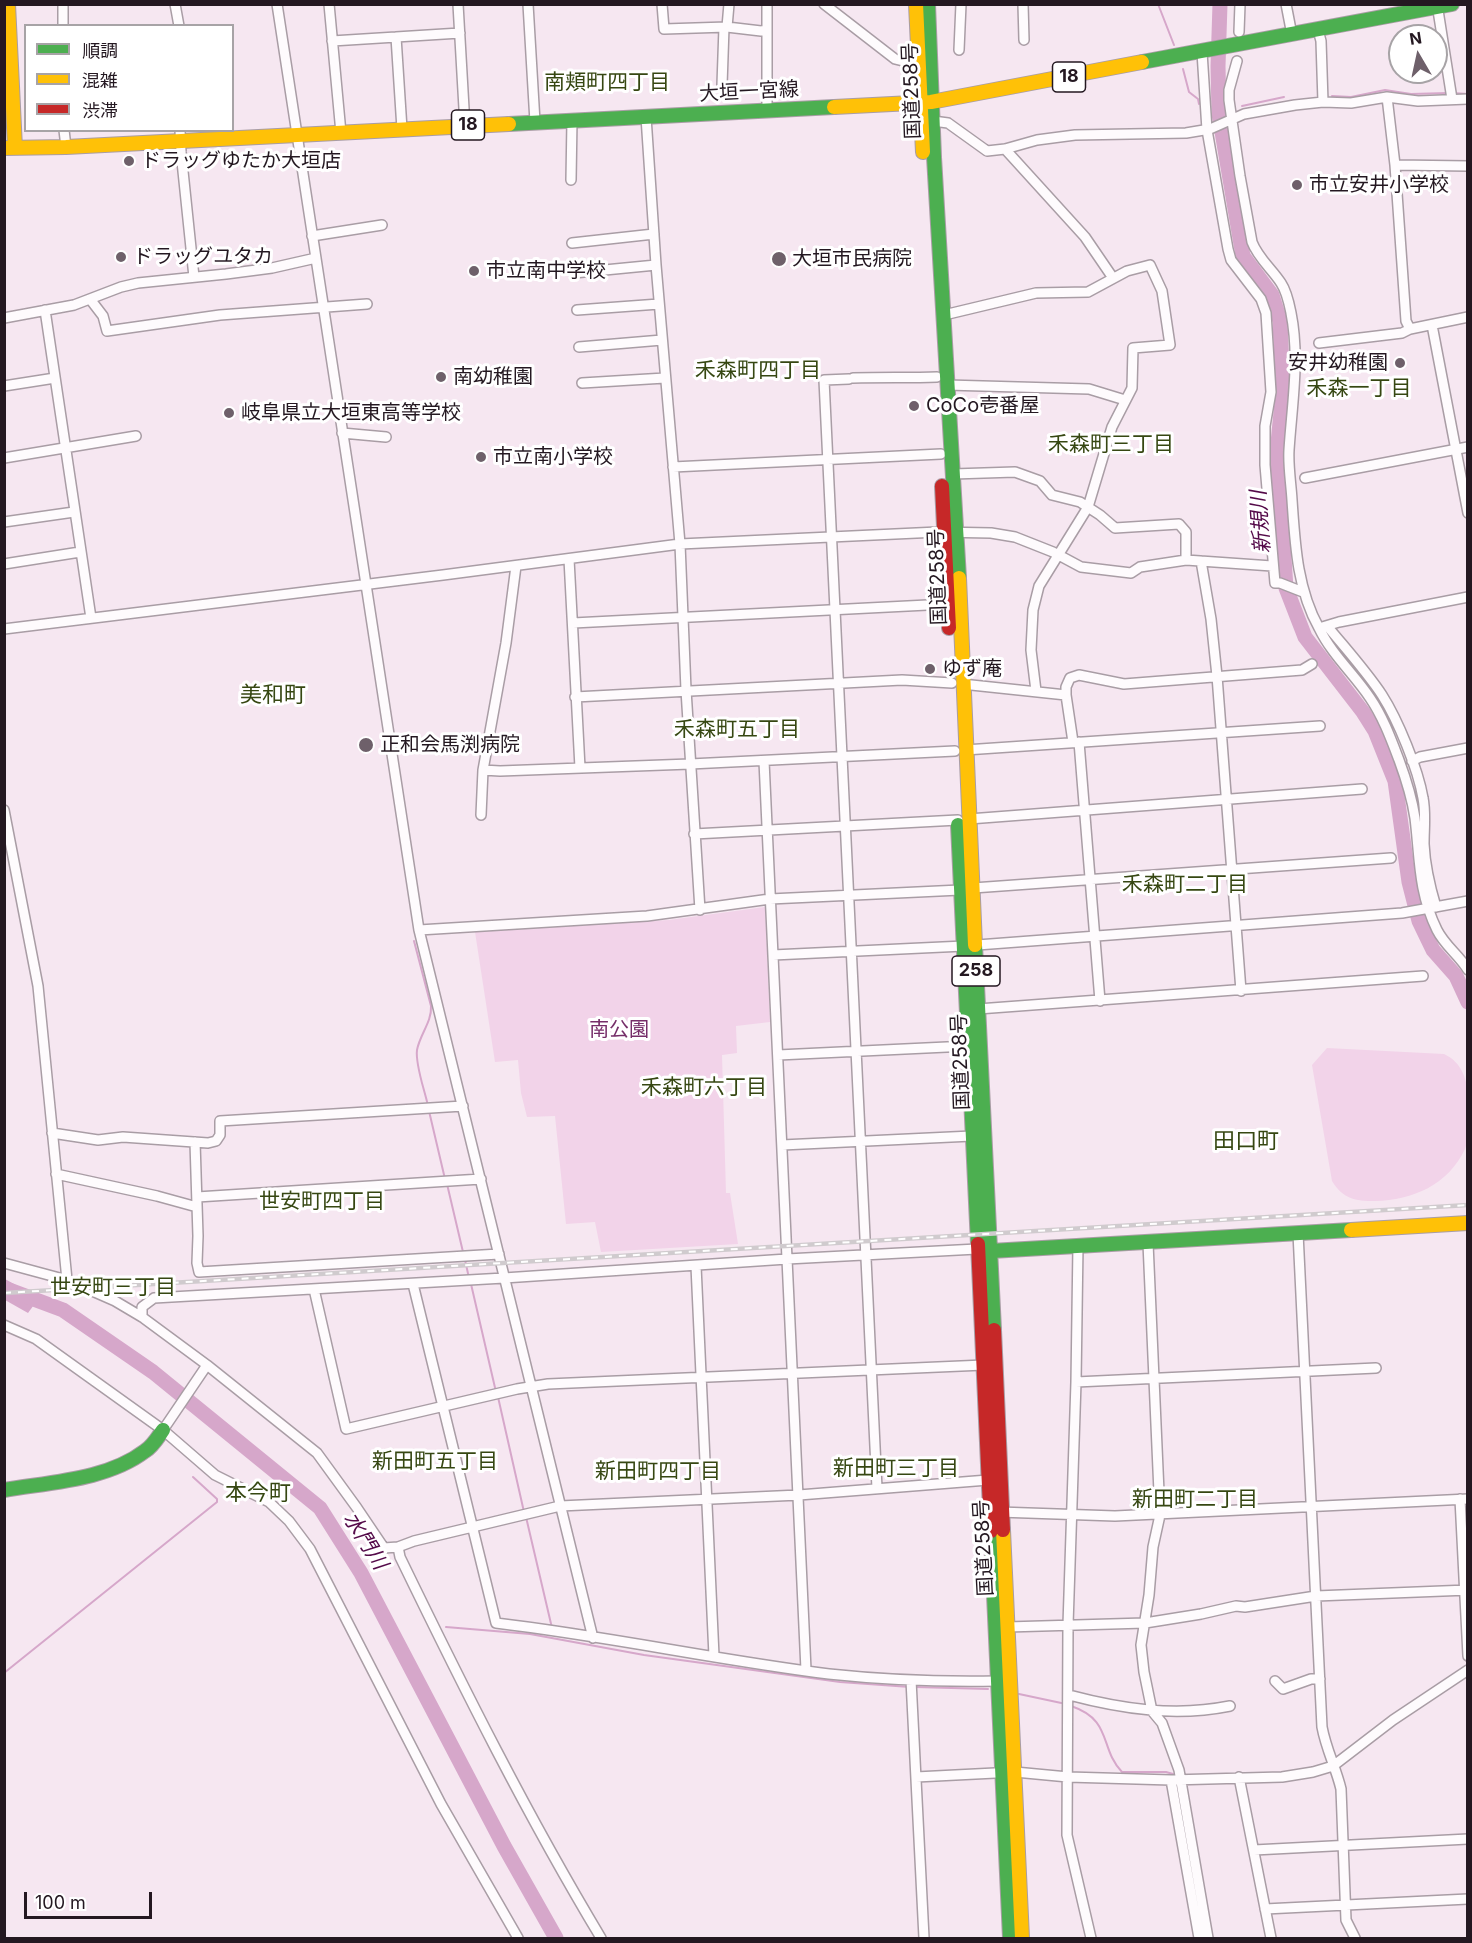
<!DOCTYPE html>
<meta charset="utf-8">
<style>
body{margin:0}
#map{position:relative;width:1472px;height:1943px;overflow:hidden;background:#f6e7f1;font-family:Inter,"Noto Sans JP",sans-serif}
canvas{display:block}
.frame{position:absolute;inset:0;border:6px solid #241821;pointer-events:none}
.legend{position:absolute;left:24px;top:24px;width:210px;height:108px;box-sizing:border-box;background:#fff;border:2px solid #a7a3a6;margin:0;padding:8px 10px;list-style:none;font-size:18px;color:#241821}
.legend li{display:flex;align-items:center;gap:12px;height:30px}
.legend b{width:30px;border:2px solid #a7a3a6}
.north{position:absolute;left:1388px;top:24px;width:60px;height:60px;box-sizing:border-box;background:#fff;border:2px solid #a7a3a6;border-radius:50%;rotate:351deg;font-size:16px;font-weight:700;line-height:24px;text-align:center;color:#241821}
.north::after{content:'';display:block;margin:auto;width:21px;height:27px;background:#6e606a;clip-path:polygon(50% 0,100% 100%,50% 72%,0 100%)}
.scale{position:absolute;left:24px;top:1892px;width:128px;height:27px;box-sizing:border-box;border:3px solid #241821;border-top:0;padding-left:8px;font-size:18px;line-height:21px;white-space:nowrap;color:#241821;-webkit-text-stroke:4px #fff;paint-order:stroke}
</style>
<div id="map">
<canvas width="1472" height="1943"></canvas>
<div class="frame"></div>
<ul class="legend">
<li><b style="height:8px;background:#4caf50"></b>順調</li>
<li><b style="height:8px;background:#ffc107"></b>混雑</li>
<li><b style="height:8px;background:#c62828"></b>渋滞</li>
</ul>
<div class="north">N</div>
<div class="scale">100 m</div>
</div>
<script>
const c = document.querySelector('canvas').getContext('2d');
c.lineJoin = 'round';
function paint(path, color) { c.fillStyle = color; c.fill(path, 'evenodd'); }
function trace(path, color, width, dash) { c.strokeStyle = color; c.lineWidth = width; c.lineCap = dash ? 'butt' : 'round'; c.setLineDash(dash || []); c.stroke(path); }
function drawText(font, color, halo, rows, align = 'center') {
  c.font = font + ' Inter,"Noto Sans JP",sans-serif'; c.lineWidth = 6; c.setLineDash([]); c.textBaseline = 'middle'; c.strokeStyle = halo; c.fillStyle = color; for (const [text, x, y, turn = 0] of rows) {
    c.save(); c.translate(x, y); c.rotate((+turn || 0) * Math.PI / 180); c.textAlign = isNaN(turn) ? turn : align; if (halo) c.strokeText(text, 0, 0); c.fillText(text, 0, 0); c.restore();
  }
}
const green = new Path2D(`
 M765,907L770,1022L736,1026L737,1053L722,1055L726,1193H730L738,1244L601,1252L595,1222L566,1224L555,1116L527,1117L521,1093L518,1060L495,1062L475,932L669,920Z
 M1327,1048L1444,1054C1462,1062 1468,1081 1468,1099C1468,1115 1471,1135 1465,1149C1448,1185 1413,1200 1375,1201C1355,1201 1343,1199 1332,1181L1312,1065Z`);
const water = new Path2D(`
 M5,1279L39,1298L28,1313L5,1300Z`);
const stream = new Path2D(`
 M1158,4L1174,45
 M1183,69L1189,92L1198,99L1199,104
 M1453,93L1468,94
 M1332,96L1351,97L1385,90L1411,94L1448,93
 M1242,106L1284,97
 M414,941L431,1006C432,1022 420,1034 417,1050C415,1065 425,1091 428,1106
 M429,1111L445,1179
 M447,1184L463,1252
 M465,1260L469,1278
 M471,1284L496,1392
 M498,1397L524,1512
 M526,1517L552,1628
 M446,1627L530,1634L644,1655L840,1682L910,1687
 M4,1673L217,1502V1499L193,1477
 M915,1687L988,1689
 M1019,1694L1066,1704
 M1071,1706C1113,1720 1099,1748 1122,1772H1166L1173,1774L1174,1777
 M1176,1782L1185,1832`);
const river = new Path2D(`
 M1220,4L1218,66L1219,114L1243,256L1272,295L1280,321L1283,392L1277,453L1286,588L1305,637L1363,712L1375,731L1395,781L1409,882L1419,921L1433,950L1456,976L1468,1002
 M4,1288L63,1310L153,1372L320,1508L361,1573L504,1846L556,1938`);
const street = new Path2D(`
 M63,4V26
 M175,4L179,26
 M277,4L419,930L593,1638
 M329,4L341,133
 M458,4L465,126
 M528,4L535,122
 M662,4L664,29L727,27L761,31L767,30V4
 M824,4L895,59L907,62H918
 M1023,4L1024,40
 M1286,4L1292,35
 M1437,4L1452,99
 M727,27L729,4
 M767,30V110
 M1318,30L1321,41L1323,102
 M1239,32L1240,4
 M396,37L402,129
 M332,41L460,33
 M959,50L961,4
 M1202,52L1207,130L1228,249L1231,260L1261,299L1266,313L1271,392L1265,426V465L1275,583H1280L1303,592
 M1237,61L1229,90V100L1240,176L1252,242C1258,258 1272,269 1281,283C1287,292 1289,303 1291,313C1300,358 1292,404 1289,450C1288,466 1291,483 1292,500C1295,543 1297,589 1319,628L1339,622L1468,597
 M722,85L724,27
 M1387,97L1395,165L1406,321L1410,329
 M646,117L656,265L680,544L686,690L700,910
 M933,121L948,123L987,151L1005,149L1037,140L1075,135L1186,133L1210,129L1244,114L1295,105L1323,102L1351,103L1387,97L1418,101L1468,99
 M64,130L66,147
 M180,130L181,152L194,277
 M1005,149L1085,237L1113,278
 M1395,165L1468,166
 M571,180L572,120
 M312,236L382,225
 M572,243L654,234
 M574,273L656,265
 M90,299L103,316L107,331L220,315L367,304
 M45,310L91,618
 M577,310L659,304
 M944,315L1036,293L1088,292L1127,271L1150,265L1162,291L1170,345L1133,348L1132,388L1112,427L1088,507L1039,586L1033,610L1031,650L1036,691
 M4,318L74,305L121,287L138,283L226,274L272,268L316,258
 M1432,325L1468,513
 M1319,343L1402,333L1410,329L1468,317
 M579,347L662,340
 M853,378C882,377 909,378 937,377
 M849,379L824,380L877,1488
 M582,383L665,378
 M947,385L1089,389L1125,400
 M4,386L55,378
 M342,433L386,437
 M4,458L136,436
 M673,467L941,454
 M953,474L1015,472L1040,481L1052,495L1080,502L1100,515L1115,528L1179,524L1186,532V560
 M1305,478L1468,447
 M4,522L74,512
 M569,559L580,768
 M1201,561L1211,619L1217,676L1241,991
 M4,564L80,552
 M573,623L947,604
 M1328,627C1346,649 1366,671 1382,695C1398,720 1418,769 1423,798C1426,813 1424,828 1424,844C1425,865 1430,887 1436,907
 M1319,628C1332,655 1354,674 1370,698C1383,717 1391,739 1399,760C1406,779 1412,798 1415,818C1420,859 1418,891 1437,930C1445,946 1459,955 1468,970
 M4,629L443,575L680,544L938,532L991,533L1015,537L1053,552L1081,567L1131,573L1140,567L1186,560L1272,566
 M962,684L1066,695L1073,742
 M1066,695V687L1070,678L1079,675L1124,684L1302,670L1312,664
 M575,697L902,680L952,683
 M1079,742L1100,1001
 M965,750L1320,726
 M764,761L806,1670
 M1412,761L1420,757L1468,748
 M483,770L500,771L690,764L955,751
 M4,810L38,986L67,1280
 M481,815L483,770L506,643L516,566
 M969,819L1362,789
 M694,834L958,820
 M973,888L1391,858
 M419,930L647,916L770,899L960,890
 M773,955L964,946L1402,913L1468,901
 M978,1009L1423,976
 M778,1055L968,1046
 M52,1133L98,1140L123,1137L208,1143L216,1141L220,1135V1121L463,1106
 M195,1142L198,1236L197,1263L199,1272L499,1254
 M782,1145L972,1136
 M56,1174L157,1196L197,1207
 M197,1197L481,1179
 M1298,1233L1322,1727C1326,1749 1336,1768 1341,1789L1346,1920L1355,1938
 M1148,1243L1160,1515L1153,1547L1149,1595L1141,1645L1144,1672L1152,1711L1162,1723L1179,1770L1208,1938
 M1078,1245L1076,1382L1068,1625L1067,1835L1091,1938
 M4,1263L67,1280L115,1301L142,1317L207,1365L317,1453L357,1508L384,1548L398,1547L414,1541L560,1506L799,1495L988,1480
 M696,1266L714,1656
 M413,1284L496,1623C607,1636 717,1660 829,1674C885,1680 941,1682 997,1681
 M314,1289L346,1429L517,1389L548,1384L984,1365
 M142,1317V1307L154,1298L504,1278L787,1259L977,1249
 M4,1325L36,1339L163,1430L215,1475L269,1502L289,1521L310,1549L441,1804L518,1938
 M1076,1382L1376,1368
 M163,1430L207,1365
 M1460,1499L1468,1656
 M999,1512L1115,1516L1468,1499
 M398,1547L400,1557C463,1687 527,1815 601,1938
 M1007,1627L1145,1623L1201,1614L1236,1606L1245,1607L1316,1596L1468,1590
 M911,1680L924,1938
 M1275,1681L1283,1689L1311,1679H1320
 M1069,1695C1122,1709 1175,1717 1230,1706
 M916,1777L1015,1772L1068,1777L1171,1780L1282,1777L1313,1772L1333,1766L1393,1720L1468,1670
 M1239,1777L1271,1938
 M1171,1780L1199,1938
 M1254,1850L1468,1839
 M1265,1909L1468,1899`);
const fast = new Path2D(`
 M928,4L934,157L959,578
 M1142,62L1452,4
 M509,124L834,107
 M958,825L978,1244
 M975,945L994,1330
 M979,1250L991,1251L1351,1230
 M4,1490C50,1482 107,1480 145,1451C153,1446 158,1437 163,1430
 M991,1531L1010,1938`);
const slow = new Path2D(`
 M8,4L15,148
 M916,4L923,152
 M834,107L931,102L1142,62
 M4,148L66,147L509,124
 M959,578L975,945
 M1351,1230L1468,1223
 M1003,1530L1022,1938`);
const jam = new Path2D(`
 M942,486L949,628
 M978,1244L991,1531
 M994,1330L1003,1530`);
const rail = new Path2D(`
 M4,1293L1468,1205`);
const markers = [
 [129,161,6,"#6e606a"],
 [1297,185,6,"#6e606a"],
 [121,257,6,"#6e606a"],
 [779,259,8,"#6e606a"],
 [474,271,6,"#6e606a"],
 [1400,363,6,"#6e606a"],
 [441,377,6,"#6e606a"],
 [914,406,6,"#6e606a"],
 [229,413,6,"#6e606a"],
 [481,457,6,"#6e606a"],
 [930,669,6,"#6e606a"],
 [366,745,8,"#6e606a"]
];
const shields = [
 [1069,77,33],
 [468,125,33],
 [976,971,48]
];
const shieldNames = [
 ["18",1069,77],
 ["18",468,125],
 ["258",976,971]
];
const streetNames = [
 ["国道258号",912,91,-92],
 ["大垣一宮線",749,92,-3],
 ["国道258号",938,577,-92],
 ["国道258号",961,1062,-92],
 ["国道258号",984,1548,-93]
];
const poiNames = [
 ["ドラッグゆたか大垣店",141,161],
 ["市立安井小学校",1309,185],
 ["ドラッグユタカ",133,257],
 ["大垣市民病院",792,259],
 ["市立南中学校",486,271],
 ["安井幼稚園",1388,363,"right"],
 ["南幼稚園",453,377],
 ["CoCo壱番屋",926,406],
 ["岐阜県立大垣東高等学校",241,413],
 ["市立南小学校",493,457],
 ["ゆず庵",942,669],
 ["正和会馬渕病院",380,745]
];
const parkNames = [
 ["南公園",619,1030]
];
const neighbourhoodNames = [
 ["南頬町四丁目",607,83],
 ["禾森町四丁目",758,371],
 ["禾森一丁目",1359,389],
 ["禾森町三丁目",1111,445],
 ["禾森町五丁目",737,730],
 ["禾森町二丁目",1185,885],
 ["禾森町六丁目",704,1088],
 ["世安町四丁目",322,1202],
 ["世安町三丁目",113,1288],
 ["新田町五丁目",435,1462],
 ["新田町三丁目",896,1469],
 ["新田町四丁目",658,1472],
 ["新田町二丁目",1195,1500]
];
const waterNames = [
 ["新規川",1261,522,-94],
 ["水門川",365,1541,58]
];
const quarterNames = [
 ["美和町",273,695],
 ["田口町",1246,1141],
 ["本今町",258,1493]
];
paint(green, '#f2d3e9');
paint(water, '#d6a7ca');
trace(stream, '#d6a7ca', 2);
trace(river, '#d6a7ca', 15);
trace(street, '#a99da5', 12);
trace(fast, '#a99da5', 16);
trace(slow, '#a99da5', 16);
trace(jam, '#a99da5', 16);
trace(street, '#fefbfd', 9);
trace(fast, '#4caf50', 14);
trace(slow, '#ffc107', 14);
trace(jam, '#c62828', 14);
trace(rail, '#d0cbce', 4.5);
trace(rail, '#fff', 2, [7]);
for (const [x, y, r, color] of markers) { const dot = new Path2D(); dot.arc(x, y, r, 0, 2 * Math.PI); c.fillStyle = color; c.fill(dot); trace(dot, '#fff', 2); }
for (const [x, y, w] of shields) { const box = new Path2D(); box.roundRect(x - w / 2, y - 15, w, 30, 4.5); c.fillStyle = '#fff'; c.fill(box); trace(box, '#241821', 1.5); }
drawText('bold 18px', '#241821', null, shieldNames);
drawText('20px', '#241821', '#fff', streetNames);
drawText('20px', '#241821', '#fff', poiNames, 'left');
drawText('20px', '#762e69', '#fff', parkNames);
drawText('21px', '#364712', '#fff', neighbourhoodNames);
drawText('italic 21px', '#540a49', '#fff', waterNames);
drawText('22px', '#364712', '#fff', quarterNames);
</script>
